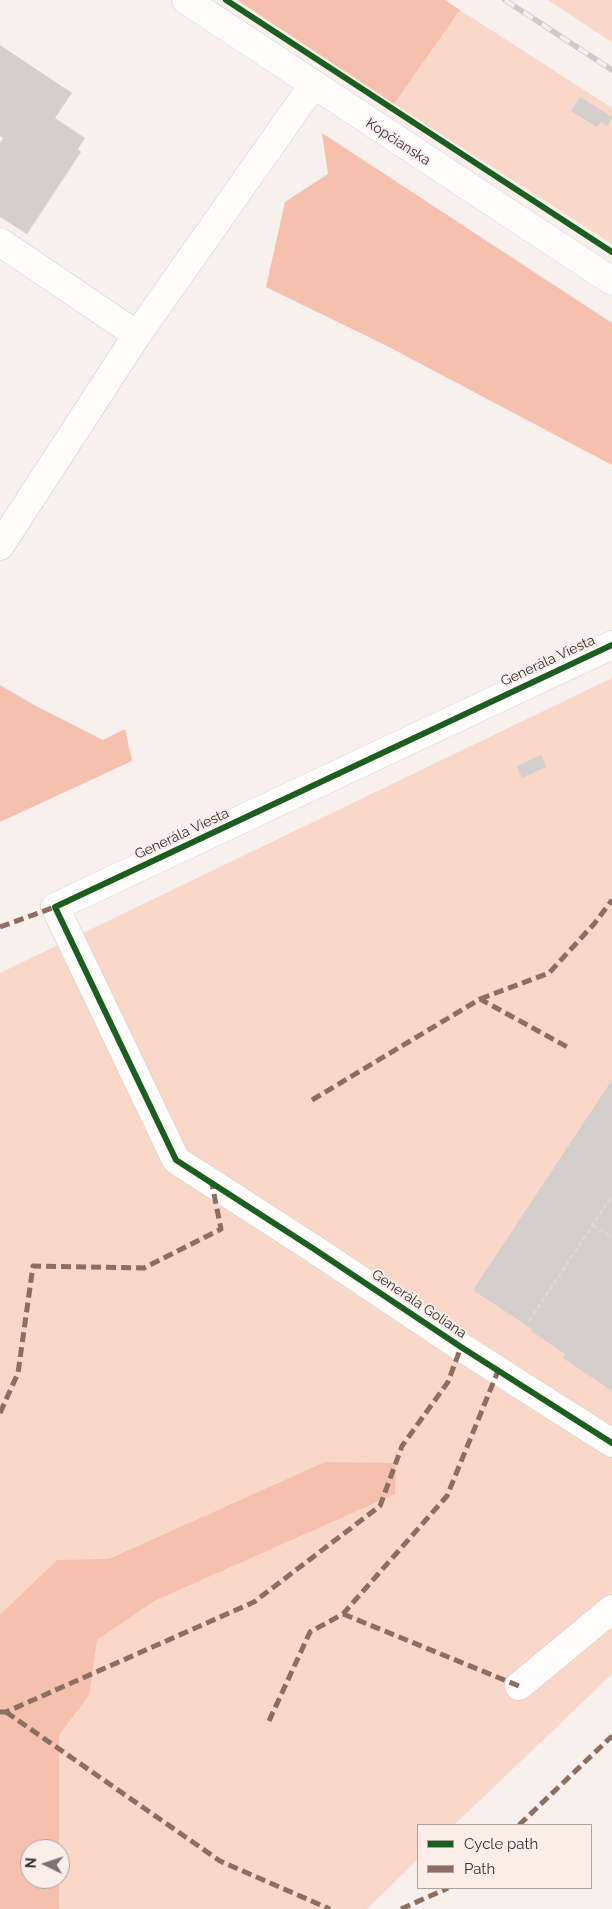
<!DOCTYPE html>
<meta charset="utf-8">
<style>
body{margin:0}
#map{position:relative;width:612px;height:1909px;overflow:hidden;background:#f7f0ed;font-family:Raleway,sans-serif}
canvas{display:block}
.legend{position:absolute;left:417px;top:1824px;width:175px;height:65px;box-sizing:border-box;background:#fbeee9;border:1px solid #aca29f;margin:0;padding:6px 9px;list-style:none;font-size:15px;color:#363130}
.legend li{display:flex;align-items:center;gap:10px;height:25px}
.legend b{width:25px;border:1px solid #aca29f}
.north{position:absolute;left:20px;top:1839px;width:50px;height:50px;box-sizing:border-box;background:#fbeee9;border:1px solid #aca29f;border-radius:50%;rotate:274deg;font-size:14px;font-weight:700;line-height:20px;text-align:center;color:#363130}
.north::after{content:'';display:block;margin:auto;width:18px;height:22px;background:#7a7472;clip-path:polygon(50% 0,100% 100%,50% 72%,0 100%)}
</style>
<div id="map">
<canvas width="612" height="1909"></canvas>
<ul class="legend">
<li><b style="height:6px;background:#1b5e20"></b>Cycle path</li>
<li><b style="height:6px;background:#8d6e63"></b>Path</li>
</ul>
<div class="north">N</div>
</div>
<script>
const c = document.querySelector('canvas').getContext('2d');
c.lineJoin = 'round';
function paint(path, color) { c.fillStyle = color; c.fill(path, 'evenodd'); }
function trace(path, color, width, dash) { c.strokeStyle = color; c.lineWidth = width; c.lineCap = dash ? 'butt' : 'round'; c.setLineDash(dash || []); c.stroke(path); }
function drawText(font, color, halo, rows, align = 'center') {
  c.font = font + ' Raleway,sans-serif'; c.lineWidth = 4; c.setLineDash([]); c.textBaseline = 'middle'; c.strokeStyle = halo; c.fillStyle = color; for (const [text, x, y, turn = 0] of rows) {
    c.save(); c.translate(x, y); c.rotate((+turn || 0) * Math.PI / 180); c.textAlign = isNaN(turn) ? turn : align; if (halo) c.strokeText(text, 0, 0); c.fillText(text, 0, 0); c.restore();
  }
}
const green = new Path2D(`
 M548,0H612V42Z
 M460,10L612,108V244L394,104Z
 M612,678V1674L454,1825H418V1859L367,1909H0V973ZM30,1849H60V1879H30Z`);
const forest = new Path2D(`
 M237,0H445L460,10L394,104Z
 M322,133L612,323V465L387,346L266,287L285,202L328,174Z
 M0,685L34,705L103,740L125,729L132,761L0,822Z
 M325,1462L396,1463L395,1494L154,1601L97,1640L89,1695L59,1735V1849H30V1879H59V1909H0V1615L57,1560L109,1559Z`);
const building = new Path2D(`
 M0,45L72,93L55,118L85,138L78,149L81,152L27,234L0,217V143L3,138L0,136Z
 M580,97L612,117L607,126L601,122L597,127L571,111Z
 M541,755L546,767L522,778L517,766Z
 M612,1080V1391L563,1358L565,1354L531,1331L532,1329L473,1290Z`);
const path = new Path2D(`
 M593,1225L612,1237
 M529,1321L612,1196`);
const minor = new Path2D(`
 M186,0L612,281
 M0,242L137,335
 M0,546L137,335L313,85
 M612,645L55,907L176,1160L314,1249L461,1347L612,1443
 M519,1686L612,1609`);
const rail = new Path2D(`
 M505,0L612,70`);
const quiet = new Path2D(`
 M0,927L55,907
 M480,999L549,973L594,924L612,900
 M312,1100L480,999L571,1049
 M0,1413L18,1373L33,1266L144,1268L221,1229L212,1184
 M343,1614L519,1686
 M0,1712H6L254,1602L380,1506L402,1446L448,1382L461,1347
 M6,1712L220,1861L330,1909
 M269,1721L310,1632L343,1614L447,1496L498,1371
 M519,1825L612,1736
 M401,1909L448,1888`);
const cycleway = new Path2D(`
 M226,0L612,252
 M612,645L55,907L176,1160L314,1249L461,1347L612,1443`);
const streetNames = [
 ["Kopčianska",398,142,33],
 ["Generála Viesta",548,661,-25],
 ["Generála Viesta",182,834,-25],
 ["Generála Goliana",419,1304,34]
];
paint(green, '#f9d7c9');
paint(forest, '#f5c1ae');
paint(building, '#d4cecd');
trace(minor, '#d2cdcb', 29);
trace(path, '#dad8d8', 3, [5, 2.5]);
trace(minor, '#fefdfc', 28);
trace(rail, '#cccbc9', 5.5);
trace(rail, '#fbeee9', 4, [11]);
trace(quiet, '#8d6e63', 5, [10, 5]);
trace(cycleway, '#1b5e20', 6);
drawText('14px', '#363130', '#fbeee9', streetNames);
</script>
